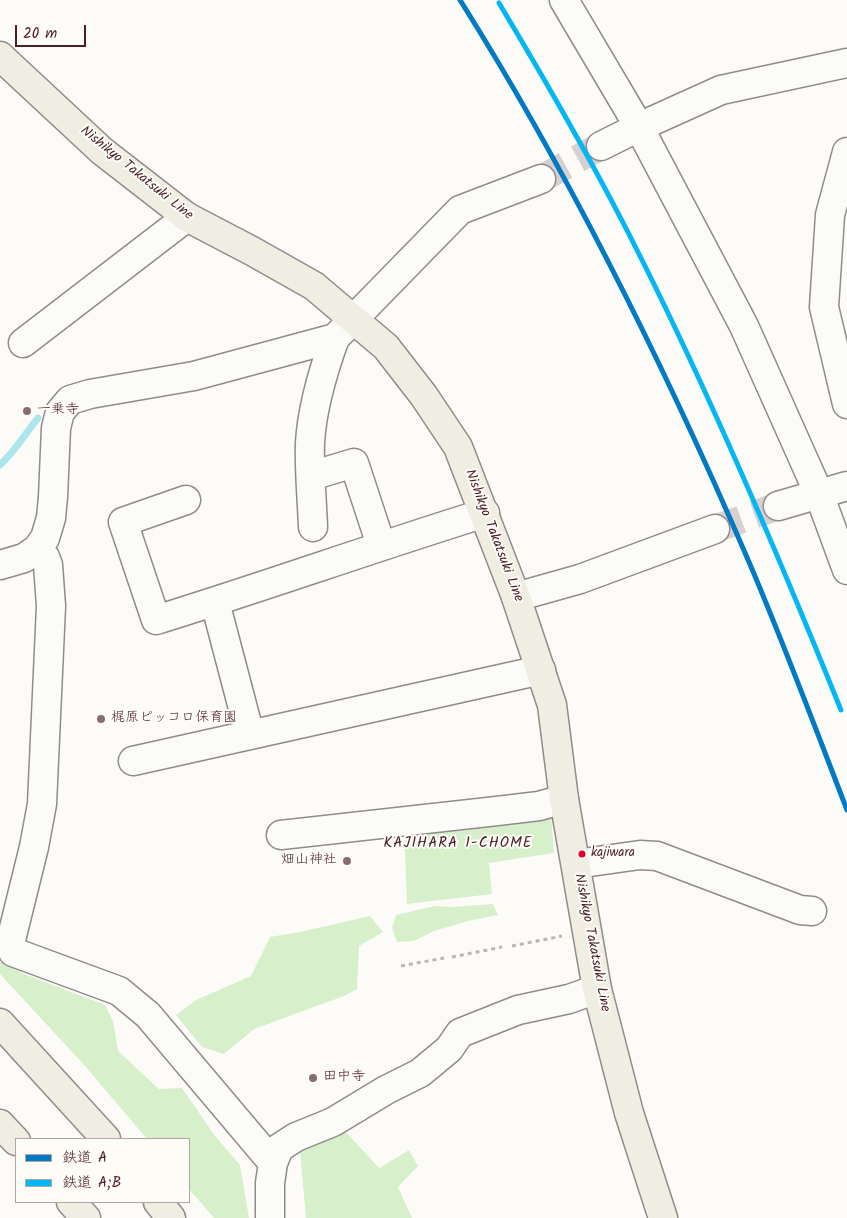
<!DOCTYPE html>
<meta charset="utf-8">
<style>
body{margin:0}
#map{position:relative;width:847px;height:1218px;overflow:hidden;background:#fcfbf8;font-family:Kalam,"Klee One",sans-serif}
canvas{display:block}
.legend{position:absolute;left:15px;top:1138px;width:175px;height:65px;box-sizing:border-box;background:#fdfcf7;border:1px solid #b5a4a5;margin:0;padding:6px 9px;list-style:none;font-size:15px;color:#4a1f2b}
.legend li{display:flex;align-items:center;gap:10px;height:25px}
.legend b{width:25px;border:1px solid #b5a4a5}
.scale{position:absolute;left:15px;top:25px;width:71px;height:22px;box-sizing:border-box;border:2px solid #4a1f2b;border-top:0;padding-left:6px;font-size:15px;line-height:18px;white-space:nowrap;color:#4a1f2b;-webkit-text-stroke:4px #fdfcf7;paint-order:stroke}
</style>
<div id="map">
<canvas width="847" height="1218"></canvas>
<ul class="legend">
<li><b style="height:6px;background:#007ac2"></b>鉄道 A</li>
<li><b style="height:6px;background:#04b7f4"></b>鉄道 A;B</li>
</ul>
<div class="scale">20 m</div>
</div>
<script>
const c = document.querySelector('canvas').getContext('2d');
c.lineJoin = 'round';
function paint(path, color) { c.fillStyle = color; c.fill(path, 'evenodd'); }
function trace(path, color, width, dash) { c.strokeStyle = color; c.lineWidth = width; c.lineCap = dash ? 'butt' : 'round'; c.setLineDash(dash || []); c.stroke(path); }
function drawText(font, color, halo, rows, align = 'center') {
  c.font = font + ' Kalam,"Klee One",sans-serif'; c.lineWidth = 4; c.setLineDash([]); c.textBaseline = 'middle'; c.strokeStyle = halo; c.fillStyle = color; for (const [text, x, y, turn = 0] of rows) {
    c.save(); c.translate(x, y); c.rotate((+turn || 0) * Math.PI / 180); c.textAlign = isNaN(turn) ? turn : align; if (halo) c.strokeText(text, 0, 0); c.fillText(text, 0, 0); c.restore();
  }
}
const green = new Path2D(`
 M551,815L554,853L489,863L492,894L407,904L404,828Z
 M493,904L498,915L472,920L434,931L414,941L397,942L392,928L396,915L435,906L452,907Z
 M370,916L383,932L359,946L357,989L344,996L254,1029L224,1054L202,1047L176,1015L196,1000L251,976L270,937L300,932Z
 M0,962H2L24,974L105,1005L113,1021L118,1051L159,1089L182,1088L215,1136L240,1165L249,1218H214L189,1189V1139H147L85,1066L0,974Z
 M346,1132L379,1168L409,1150L418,1166L398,1187L412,1218H306L300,1152Z`);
const stream = new Path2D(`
 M0,465C15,451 25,434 38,418`);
const streetTunnel = new Path2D(`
 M541,179L601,146
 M715,529L778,506`);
const path = new Path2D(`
 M512,946L562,936
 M452,957L502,947
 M401,966L444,958`);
const street = new Path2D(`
 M564,0L639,127L744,326L819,494
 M601,146L639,127L721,90L847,63
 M847,152L830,215L824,307L847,404
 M23,343L187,217
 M311,476L354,463L381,545
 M186,500L123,522L156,620C266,586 375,547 485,513
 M778,506L847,486
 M313,527C312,499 309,471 310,443C312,407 323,371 335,338
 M37,549L45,557L48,565L51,606L42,804L34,847L10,944L13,952L119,991L148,1015L273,1163
 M0,565L24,558L37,549L45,538L51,518L53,497L56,428L60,412L70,400L90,394L194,376L335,338L460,210L541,179
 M516,597L580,579L715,529
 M215,602L250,735
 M133,761L541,670
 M281,835L497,811L539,806L564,799
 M576,864L640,855L657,856L800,910L812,911
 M270,1218V1183L273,1163L279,1148L296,1137L333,1122L386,1090L420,1073L449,1049L460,1033L518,1010L569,999L597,989`);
const secondary = new Path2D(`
 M819,494L847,570`);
const primary = new Path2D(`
 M0,56L102,151L187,217L252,251L314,286L386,347L424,396L458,447L516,597L552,705L564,799L597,989L629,1113L663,1218`);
const highway = new Path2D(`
 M0,1023L106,1139
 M0,1124L16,1141
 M71,1202L86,1218
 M158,1202L171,1218`);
const rail1 = new Path2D(`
 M460,0C572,178 666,369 749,562C784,644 815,727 847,810`);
const rail2 = new Path2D(`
 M499,3C550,88 599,173 643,262C716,408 780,559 841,710`);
const markers = [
 [27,411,5,"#886c73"],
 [101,719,5,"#886c73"],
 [582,854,4.5,"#e4002b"],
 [347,861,5,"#886c73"],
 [313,1078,5,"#886c73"]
];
const busNames = [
 ["kajiwara",591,854]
];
const streetNames = [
 ["Nishikyo Takatsuki Line",136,174,39],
 ["Nishikyo Takatsuki Line",493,536,69],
 ["Nishikyo Takatsuki Line",591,943,79]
];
const poiNames = [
 ["一乗寺",37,411],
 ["梶原ピッコロ保育園",111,719],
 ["畑山神社",337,861,"right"],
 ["田中寺",323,1078]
];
const neighbourhoodNames = [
 ["KAJIHARA 1-CHOME",458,844]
];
paint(green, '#d7f0cb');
trace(stream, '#ace5eb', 7);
trace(streetTunnel, '#d8cfcf', 28, [28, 14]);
trace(street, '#928a8b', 31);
trace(secondary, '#928a8b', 31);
trace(primary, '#928a8b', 31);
trace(highway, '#928a8b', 31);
trace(path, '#bbb6b6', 3, [4, 4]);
trace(street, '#fbfbf9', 28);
trace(secondary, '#fbfbf9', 28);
trace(primary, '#f0ede3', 28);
trace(highway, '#f0ede3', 28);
trace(rail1, '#007ac2', 5);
trace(rail2, '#04b7f4', 5);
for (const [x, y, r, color] of markers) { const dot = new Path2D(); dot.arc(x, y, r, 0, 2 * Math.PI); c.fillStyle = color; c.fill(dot); trace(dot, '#fdfcf7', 2); }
drawText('13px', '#4a1f2b', '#fdfcf7', busNames, 'left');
drawText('14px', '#4a1f2b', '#fdfcf7', streetNames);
drawText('14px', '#4a1f2b', '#fdfcf7', poiNames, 'left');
c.letterSpacing = '1px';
drawText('15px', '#4a1f2b', '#fdfcf7', neighbourhoodNames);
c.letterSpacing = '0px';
</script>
